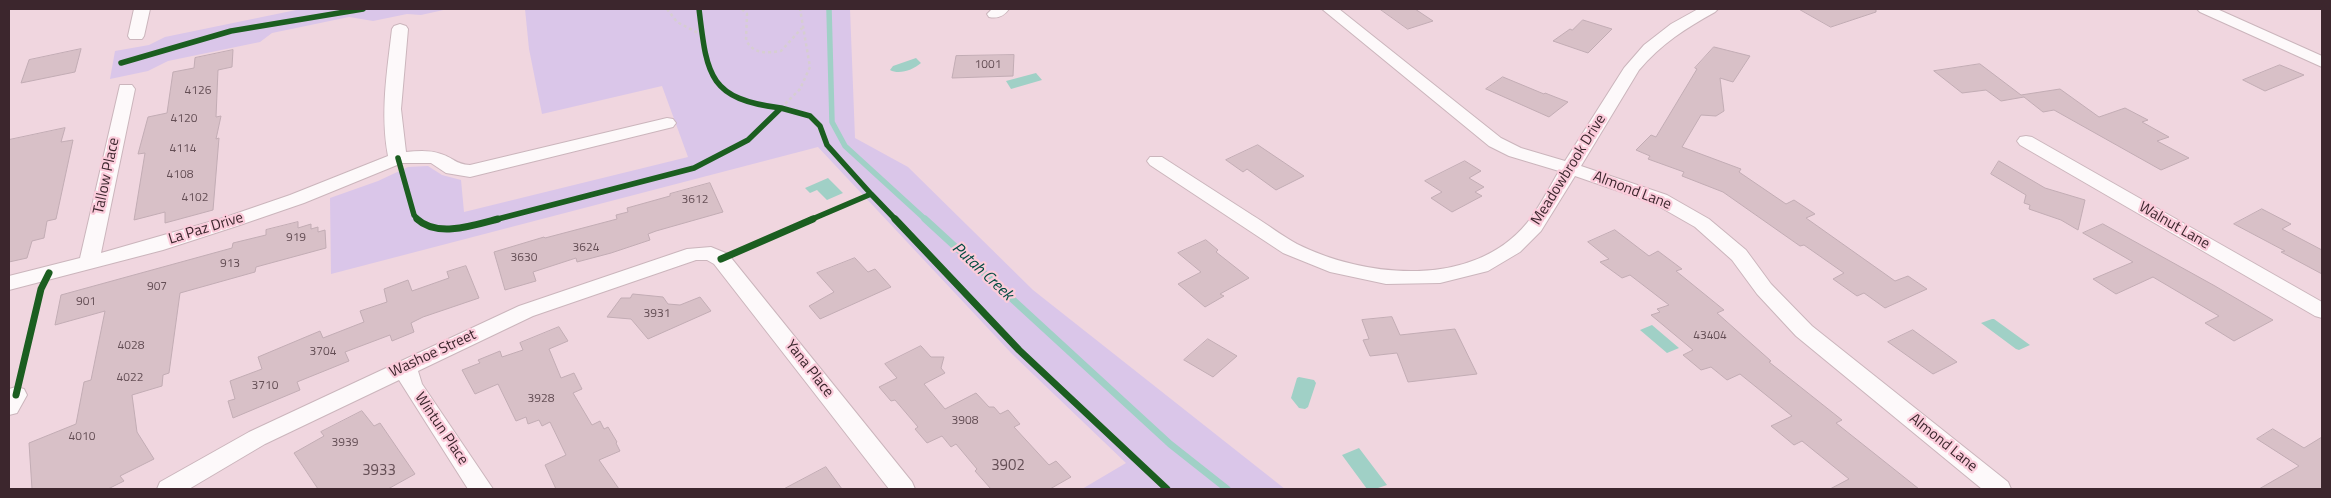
<!DOCTYPE html>
<style>
body{margin:0}
#map{position:relative;width:2331px;height:498px;overflow:hidden;background:#f0d6df;font-family:"Titillium Web",sans-serif}
canvas{display:block}
.frame{position:absolute;inset:0;border:10px solid #3c262d;pointer-events:none}
</style>
<div id="map">
<canvas width="2331" height="498"></canvas>
<div class="frame"></div>
</div>
<script>
const c = document.querySelector('canvas').getContext('2d');
c.lineJoin = 'round';
function paint(path, color) { c.fillStyle = color; c.fill(path, 'evenodd'); }
function trace(path, color, width, dash) { c.strokeStyle = color; c.lineWidth = width; c.lineCap = dash ? 'butt' : 'round'; c.setLineDash(dash || []); c.stroke(path); }
function drawText(font, color, halo, rows, align = 'center') {
  c.font = font + ' "Titillium Web",sans-serif'; c.lineWidth = 4.5; c.setLineDash([]); c.textBaseline = 'middle'; c.strokeStyle = halo; c.fillStyle = color; for (const [text, x, y, turn = 0] of rows) {
    c.save(); c.translate(x, y); c.rotate((+turn || 0) * Math.PI / 180); c.textAlign = isNaN(turn) ? turn : align; if (halo) c.strokeText(text, 0, 0); c.fillText(text, 0, 0); c.restore();
  }
}
const green = new Path2D(`
 M301,9H448L421,15L407,14L373,21L349,17L272,33L260,42L168,61L148,71L110,79L115,51L149,45L165,37Z
 M525,9H850L855,138L908,167L1033,290L1285,489H1082L1126,463L1012,354L818,147L331,274L330,198L378,181L408,167L428,166L442,175L461,180L464,212L688,157L662,86L542,114L529,49Z`);
const water = new Path2D(`
 M916,58L921,63C913,70 899,75 890,70L893,66Z
 M1036,73L1042,80L1011,89L1006,81Z
 M828,178L843,193L827,200L817,190L810,193L805,188Z
 M1992,319H1994L2030,345L2019,350L2016,349L1981,323Z
 M1652,325L1679,348L1667,353L1640,330Z
 M1299,377L1314,380L1316,383L1308,407L1305,409L1299,408L1291,398L1297,378Z
 M1359,448L1387,485L1375,489H1367L1342,455Z`);
const streamFar1 = new Path2D(`
 M829,9L832,122L845,146L926,220`);
const stream = new Path2D(`
 M925,219L1170,444L1227,489`);
const building = new Path2D(`
 M1380,9H1415L1433,21L1408,29Z
 M1799,9H1876V12L1831,27Z
 M1583,20L1612,29L1588,53L1553,41L1570,29L1572,30Z
 M1714,47L1750,56L1733,82L1720,78L1724,111L1716,116L1701,115L1682,147L1741,169L1739,172L1786,204L1794,200L1815,214L1806,218L1895,281L1908,276L1927,289L1885,308L1864,293L1857,296L1833,279L1844,273L1804,245L1800,246L1723,192L1682,176L1684,172L1648,159L1650,156L1636,150L1651,135L1656,137L1697,69L1695,68Z
 M81,49L75,72L21,83L29,60Z
 M233,50L232,67L218,70L216,117L221,116L216,139L219,138L213,210L165,223V212L134,220L145,153L138,154L148,117L167,113L173,72L194,68L195,58Z
 M1014,55L1013,76L952,78L956,56Z
 M1980,64L2021,95L2060,89L2099,117L2125,108L2148,120L2142,122L2169,137L2157,141L2189,158L2161,170L2054,110L2043,112L2024,97L2001,101L1986,90L1962,93L1934,71Z
 M2280,65L2304,75L2265,91L2243,80Z
 M1503,77L1544,94L1545,93L1568,102L1549,117L1486,89Z
 M65,128L61,142L73,140L56,219L47,221L44,238L32,241L27,258L9,262V140Z
 M1258,145L1304,176L1276,190L1247,169L1243,172L1226,160Z
 M1465,161L1481,171L1469,178L1484,187L1475,192L1482,196L1452,212L1431,198L1442,192L1425,181Z
 M1999,161L2045,188L2085,200L2078,230L2061,220L2029,209L2030,205L2024,203L2026,195L1991,174Z
 M710,183L723,212L656,231L648,234L650,240L611,253L577,262L576,258L533,272L536,281L505,290L494,252L544,237L545,238L617,219L616,215L628,212L627,208L670,196V194Z
 M2262,209L2291,224L2282,229L2322,250V274L2281,252L2285,251L2234,224Z
 M298,222V228L311,224V229L318,227V232L325,230L326,248L256,267L255,272L180,293L169,373L163,375L162,386L132,395L137,432L154,459L120,476L124,481L108,489H32L29,443L76,424L84,382L91,380L105,311L55,325L61,295L232,248L233,243L266,235V230Z
 M2103,224L2215,286L2273,320L2234,341L2205,323L2219,316L2153,277L2116,294L2093,279L2133,262L2083,233Z
 M1615,230L1649,256L1658,251L1682,269L1676,271L1724,310L1717,313L1771,361L1769,362L1842,420L1836,423L1919,489H1830L1849,479L1802,441L1794,445L1771,426L1792,416L1740,374L1727,380L1711,367L1701,370L1683,355L1693,350L1651,315L1660,312L1657,309L1669,305L1630,275L1622,278L1600,262L1609,259L1588,242Z
 M1206,240L1218,250L1216,252L1249,278L1220,294L1224,296L1205,307L1178,284L1201,272L1178,253Z
 M855,258L868,272L875,269L891,287L820,319L809,306L834,292L817,273Z
 M466,266L479,298L423,317L411,323L414,332L392,341L390,335L345,352L349,361L297,382L300,390L233,418L228,401L235,399L230,381L262,369L258,357L320,331L323,338L364,322L360,311L387,302L384,289L408,280L412,291L449,278L447,272Z
 M633,294L663,297L668,304L680,305L700,297L711,311L648,339L631,319L607,317L621,298H630Z
 M1392,317L1400,335L1455,329L1477,374L1408,382L1397,353L1370,356L1363,340L1369,339L1362,320Z
 M559,327L568,341L549,349L561,378L574,373L582,389L573,393L592,425L600,421L604,429L608,427L617,442L616,443L620,451L599,460L619,489H556L545,465L566,455L550,422L542,426L539,420L528,424L526,417L516,421L498,384L475,394L462,370L480,363L478,360L500,351L502,357L523,350L520,343Z
 M1913,330L1957,362L1933,374L1888,342Z
 M1208,339L1237,356L1213,377L1184,360Z
 M921,346L931,357H944L941,368L945,373L924,384L945,409L976,393L989,407H994L1000,414L1008,410L1020,424L1014,427L1049,465L1056,461L1071,477L1050,489H991L975,471L977,469L956,444L951,447L942,436L927,443L915,429L918,427L895,400L891,401L879,387L897,378L885,364Z
 M362,411L374,426L380,423L415,474L388,489H318L294,453L324,436L321,432Z
 M2273,429L2304,448L2322,437V489H2259L2299,466L2257,439Z
 M826,467L842,489H784Z`);
const path = new Path2D(`
 M667,9L677,22L702,35
 M742,9L747,14L746,40C754,55 767,53 781,51L802,28
 M781,108L800,89L810,67L800,9`);
const minor = new Path2D(`
 M134,9H150L144,36L142,39H130L128,36Z
 M992,9H1009C1004,16 998,19 989,17L987,14Z
 M1322,9H1339L1501,138L1521,148L1565,161L1624,68L1644,45L1671,24L1698,9H1718L1715,12C1686,28 1661,44 1639,70L1581,166L1667,195L1709,219L1746,250L1771,284L1812,326L2008,482L2011,489H1982L1796,336L1757,294L1732,260L1695,227L1653,203L1575,176L1541,231L1520,252L1488,271L1440,283L1386,284L1330,272L1283,253L1150,165L1147,161L1150,157H1162C1192,176 1222,196 1252,215C1267,224 1282,236 1297,244C1365,278 1473,289 1527,223C1539,208 1549,188 1559,171L1509,156L1489,146Z
 M2197,9H2217L2322,56V67L2200,12Z
 M400,24L406,26L408,29L401,109L406,152C418,151 430,150 441,154C454,158 455,164 470,165L667,118L673,119L676,123L673,127L470,177L446,173L431,163H402L304,203L237,226L163,250L9,290V276L80,258L120,85H132L135,89L101,253L223,218L290,195L388,156C380,113 387,72 392,29L394,26Z
 M2026,136L2032,137L2322,302V318L2315,316L2020,145L2017,141L2020,137Z
 M711,247L728,254L912,482L915,489H889L714,264L707,260H696L533,316L418,371L422,384L493,489H468L399,380L265,444L189,489H157L160,482L249,432L519,306L687,249Z
 M16,387L24,389L27,395L17,413L9,415V389Z`);
const cyclewayFar1 = new Path2D(`
 M121,63L231,31L363,9
 M781,108L810,116L820,126L827,145L871,194L810,220
 M398,158L414,215L418,220
 M871,194L896,220
 M494,220L694,168L748,140L781,108C708,99 707,75 699,9`);
const cycleway = new Path2D(`
 M417,219C437,238 475,225 498,219
 M895,219L1019,350L1167,489
 M721,259L813,219
 M16,395L41,289L49,273`);
const numberNames = [
 ["1001",988,65],
 ["4126",198,91],
 ["4120",184,119],
 ["4114",183,149],
 ["4108",180,175],
 ["4102",195,198],
 ["3612",695,200],
 ["919",296,238],
 ["3624",586,248],
 ["3630",524,258],
 ["913",230,264],
 ["907",157,287],
 ["901",86,302],
 ["3931",657,314],
 ["43404",1710,336],
 ["4028",131,346],
 ["3704",323,352],
 ["4022",130,378],
 ["3710",265,386],
 ["3928",541,399],
 ["3908",965,421],
 ["4010",82,437],
 ["3939",345,443]
];
const streetNames = [
 ["Meadowbrook Drive",1569,170,-58],
 ["Tallow Place",107,176,-78],
 ["Almond Lane",1632,191,21],
 ["Walnut Lane",2174,226,30],
 ["La Paz Drive",206,229,-17],
 ["Washoe Street",433,354,-25],
 ["Yana Place",809,369,52],
 ["Wintun Place",441,429,56],
 ["Almond Lane",1943,443,39]
];
const nearNumbernames = [
 ["3902",1008,466],
 ["3933",379,471]
];
const waterNames = [
 ["Putah Creek",982,272,43]
];
paint(green, '#dac6e9');
paint(water, '#a0d0c6');
trace(streamFar1, '#a0d0c6', 5.5);
trace(stream, '#a0d0c6', 7);
paint(building, '#d8c0c7');
trace(building, '#c2acb4', 1);
trace(minor, '#cbb5bc', 2);
trace(path, '#d6ced1', 2.5, [3, 3]);
paint(minor, '#fdf9fa');
trace(cyclewayFar1, '#1b5e20', 5.5);
trace(cycleway, '#1b5e20', 7);
drawText('12px', '#644e55', null, numberNames);
drawText('15px', '#3c262d', '#fbccdb', streetNames);
drawText('15px', '#644e55', null, nearNumbernames);
drawText('italic 16px', '#004b3f', '#fbccdb', waterNames);
</script>
